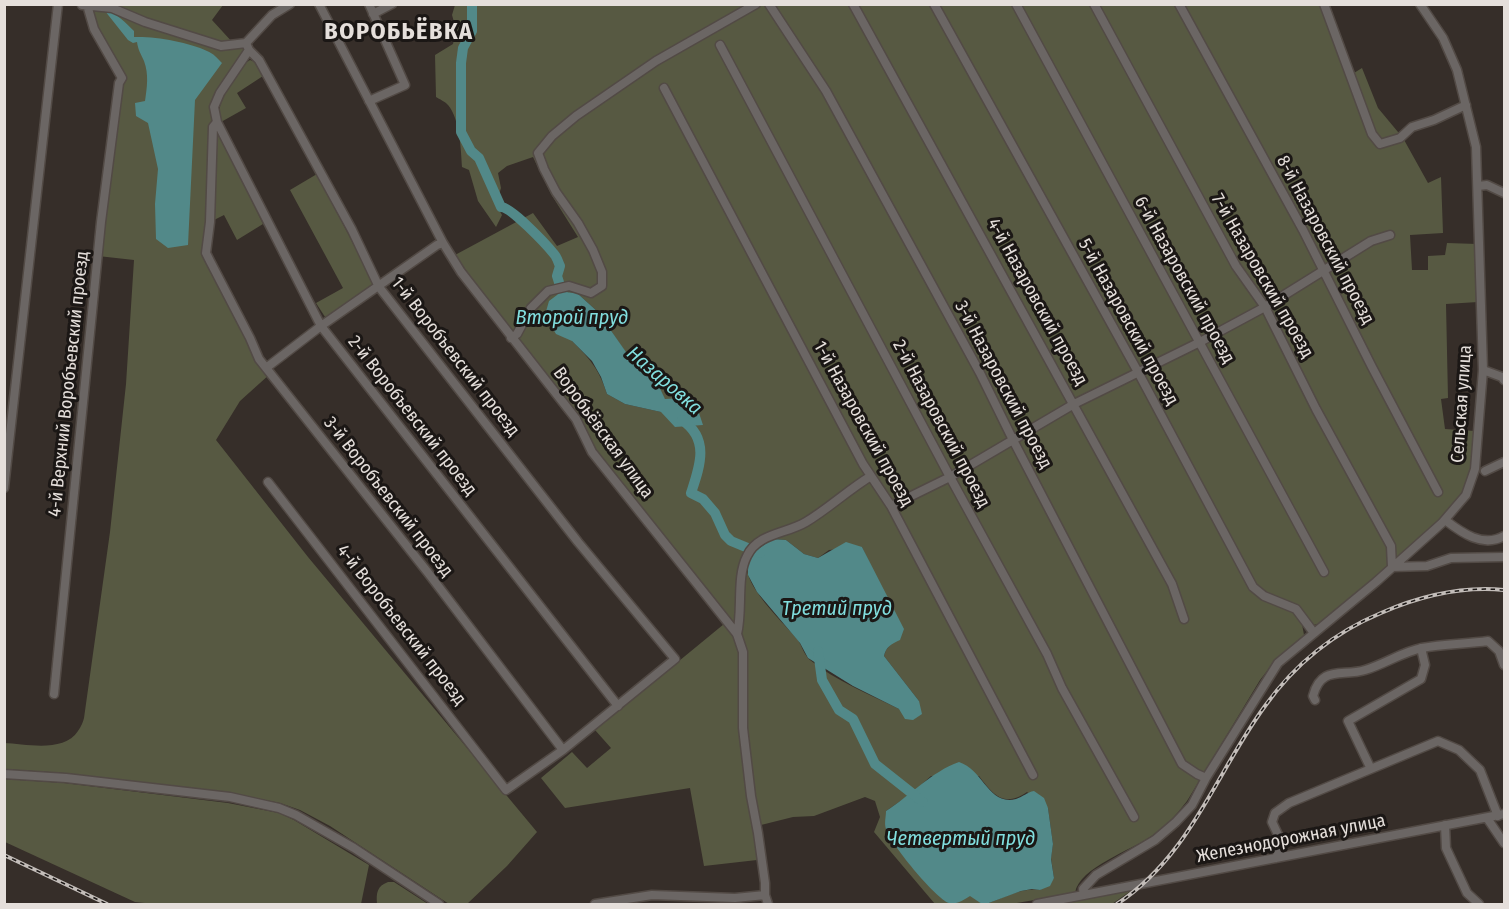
<!DOCTYPE html>
<meta charset="utf-8">
<style>
body{margin:0}
#map{position:relative;width:1509px;height:909px;overflow:hidden;background:#362e29;font-family:"Fira Sans Condensed",sans-serif}
canvas{display:block}
.frame{position:absolute;inset:0;border:6px solid #e5dfdb;pointer-events:none}
</style>
<div id="map">
<canvas width="1509" height="909"></canvas>
<div class="frame"></div>
</div>
<script>
const c = document.querySelector('canvas').getContext('2d');
c.lineJoin = 'round';
function paint(path, color) { c.fillStyle = color; c.fill(path, 'evenodd'); }
function trace(path, color, width, dash) { c.strokeStyle = color; c.lineWidth = width; c.lineCap = dash ? 'butt' : 'round'; c.setLineDash(dash || []); c.stroke(path); }
function drawText(font, color, halo, rows, align = 'center') {
  c.font = font + ' "Fira Sans Condensed",sans-serif'; c.lineWidth = 6; c.setLineDash([]); c.textBaseline = 'middle'; c.strokeStyle = halo; c.fillStyle = color; for (const [text, x, y, turn = 0] of rows) {
    c.save(); c.translate(x, y); c.rotate((+turn || 0) * Math.PI / 180); c.textAlign = isNaN(turn) ? turn : align; if (halo) c.strokeText(text, 0, 0); c.fillText(text, 0, 0); c.restore();
  }
}
const green = new Path2D(`
 M87,5H101L221,46L246,43L249,50L214,107L217,129L263,224L237,240L224,215L210,222L206,253L270,374L240,401L216,440L308,557L537,832L507,866L467,904H449L330,826L300,810L280,803L231,793L64,773L5,769L4,743C26,744 64,753 78,731C81,727 83,722 84,718L110,532L126,384L134,260L98,256L122,78Z
 M116,5H223L212,20L234,44L221,42L145,18Z
 M455,5H1324L1349,76L1362,68L1378,108L1403,138L1428,183L1441,177L1443,233L1410,235L1412,270H1428V256L1445,255L1447,243L1477,244L1478,302L1446,304L1448,398L1441,399L1445,429L1475,431L1471,471L1465,490L1453,508L1396,561L1321,624L1312,625L1301,610L1295,615L1302,624L1304,635L1274,662L1260,680L1187,801C1177,814 1167,826 1153,835C1133,850 1079,867 1075,893L1011,904H986C1003,898 1022,887 1040,890L1054,878L1051,858L1053,844L1048,808L1027,792C1004,808 993,795 979,776H931L912,793L886,811V831L906,858L977,899L982,904H935L874,832L880,817L875,801L865,797L814,816L793,817L753,827L757,860L704,866L690,788L565,808L541,778L572,752L587,768L611,748L595,730L724,624L727,616L596,450L578,418L511,333L455,255L533,213L557,246L578,237L551,194L533,157L507,166L498,173L501,188L496,204L502,215L496,227L478,201L469,170L462,167C461,150 460,119 448,105C446,102 439,99 436,97L435,55L453,44L456,29L452,15ZM577,293L598,312L633,363H648L665,400L661,412L625,404L607,394C599,369 590,359 572,341ZM772,539L786,540L804,554L818,558L829,550L862,547L872,568L892,643L886,650L884,656L919,701L899,709C869,694 836,681 810,660C804,655 802,646 798,640C785,624 739,582 748,561C752,552 764,545 772,539Z
 M250,60L255,62L263,76L237,93L246,108L221,122C220,117 219,112 220,107C221,90 236,68 250,60Z
 M317,174L372,280L373,286L327,320L316,303L343,288L290,190Z
 M4,779L64,783L228,803L279,813L294,820L369,865L361,904H154L135,902L5,842Z
 M388,882H394L428,904H377C376,893 377,886 388,882Z
 M1135,888L1112,904H1053Z`);
const water = new Path2D(`
 M105,11C116,12 126,23 134,31V37C154,36 189,42 207,51C213,53 218,59 222,63L195,100L188,245L168,248L156,239L155,204L158,169L148,123L136,116L135,103L145,101C147,88 149,74 144,61C141,54 138,50 137,42L133,43L128,40Z
 M561,292L577,293L598,312L633,362L648,363L665,399L683,398L698,410L703,425L675,427L661,412L625,404L607,394L601,377L592,361L572,341L556,334L545,315L549,301Z
 M772,539L786,540L804,554L818,558L846,542L862,547L904,629L900,640C891,644 886,647 884,656L919,701L922,714L913,720L905,719L899,709L853,686L808,658L800,643L757,592L748,575V562L757,550Z
 M959,762C984,770 988,806 1016,799C1023,797 1027,792 1034,791L1044,798L1048,808L1053,844L1051,859L1054,878L1050,886L1040,890L1032,889L1021,891L986,904H982L970,896C964,900 956,905 949,903C936,899 889,842 886,829C884,823 886,817 886,811C911,795 931,772 959,762Z`);
const river = new Path2D(`
 M472,4V31L463,48L461,63V132L471,151L479,158L501,207C511,207 546,244 554,254C557,257 558,262 560,266L557,276L563,295
 M682,420C710,439 700,466 691,493L703,499L715,513L725,535L731,541L760,553
 M818,651L822,680L839,710L853,719L875,764L923,802`);
const minor = new Path2D(`
 M319,4L443,243L461,272L576,419L592,452L737,634L743,652V728L751,796L758,833L765,883V895L768,904
 M369,4L405,85L369,101
 M769,4L826,91L980,373L1013,440L1182,764L1197,774L1206,778
 M853,4L1172,584L1184,619
 M934,4L1138,372L1253,587L1264,596L1296,609L1314,633
 M1016,4L1324,572
 M1094,4L1236,266L1265,307L1316,409L1391,546L1392,567L1427,566L1451,558L1504,557
 M1179,4L1303,230L1372,367L1438,492
 M1324,4L1372,134L1380,144L1400,138L1412,127L1434,120L1466,105
 M82,5L112,8L145,22L221,46L246,43L272,15L290,4
 M373,14L392,4
 M246,43L249,50L220,93L214,107L217,122L213,127L210,222L206,253L210,261L250,338L259,359L429,574L563,750
 M720,45L950,477L1047,654L1062,688L1134,817
 M249,50L259,60L352,230L379,287L578,542L675,659L563,750L506,790L268,482
 M664,88L863,464L891,506L1033,775
 M217,122L321,326L618,706
 M1478,186L1487,185L1504,193
 M511,338L517,334L531,308L548,291L569,286L591,293L602,286V272L593,250L578,223L556,192L544,169L538,153L552,136L576,116L656,61L756,4
 M266,368L321,326L437,245L443,243
 M1483,370L1502,377L1504,380
 M1485,471L1504,462
 M4,488L58,4
 M891,506L950,477L1074,404L1200,342L1265,307L1371,241L1390,235
 M1445,520C1462,533 1483,548 1504,536
 M737,634C743,611 736,577 747,556C758,533 786,534 806,522C828,509 848,490 871,476
 M54,694L101,222L119,83L122,78L94,29L87,5
 M1315,700L1313,696C1321,665 1342,677 1365,670C1385,664 1402,652 1422,648C1443,644 1466,644 1488,641L1499,651L1504,665
 M1370,767L1348,721L1421,679L1425,665L1421,648
 M4,774L66,778L230,797L279,808L296,815L354,848L439,904
 M1487,818L1504,843
 M1445,825L1446,848L1467,893L1479,904
 M1276,858L1282,843L1272,822L1275,813L1289,803L1438,741L1459,750L1480,770L1498,816
 M1084,895L1083,889L1096,875L1155,840L1176,822L1192,805L1206,778L1278,663L1376,582L1442,523L1466,495L1475,469L1483,370L1476,147L1457,70L1443,38L1420,4
 M595,904L652,895L735,898L765,895
 M1037,904L1504,814`);
const rail = new Path2D(`
 M4,855L107,904
 M1117,904C1191,855 1215,774 1265,706C1295,664 1333,633 1381,613C1420,596 1462,586 1504,590`);
const streetNames = [
 ["8-й Назаровский проезд",1325,240,62],
 ["7-й Назаровский проезд",1262,276,60],
 ["6-й Назаровский проезд",1184,280,61],
 ["4-й Назаровский проезд",1037,302,61],
 ["5-й Назаровский проезд",1128,322,61],
 ["1-й Воробъевский проезд",455,357,52],
 ["4-й Верхний Воробъевский проезд",69,384,-84],
 ["3-й Назаровский проезд",1003,385,62],
 ["Сельская улица",1462,404,-86],
 ["2-й Воробъевский проезд",412,416,52],
 ["1-й Назаровский проезд",863,424,61],
 ["2-й Назаровский проезд",941,424,62],
 ["Воробьёвская улица",603,433,54],
 ["3-й Воробъевский проезд",388,497,52],
 ["4-й Воробъевский проезд",401,625,52],
 ["Железнодорожная улица",1291,839,-11]
];
const waterNames = [
 ["Второй пруд",572,318],
 ["Назаровка",664,381,41],
 ["Третий пруд",837,609],
 ["Четвертый пруд",961,839]
];
const districtNames = [
 ["ВОРОБЬЁВКА",399,32]
];
paint(green, '#575942');
paint(water, '#528989');
trace(river, '#528989', 10);
trace(minor, '#524a45', 11);
trace(minor, '#6b6664', 8);
trace(rail, '#c3bdb9', 4);
trace(rail, '#1b1715', 1.5, [4.5]);
drawText('18px', '#e5dfdb', '#1b1715', streetNames);
drawText('italic 20px', '#81dede', '#1b1715', waterNames);
c.letterSpacing = '1.5px';
drawText('bold 24px', '#e5dfdb', '#1b1715', districtNames);
c.letterSpacing = '0px';
</script>
